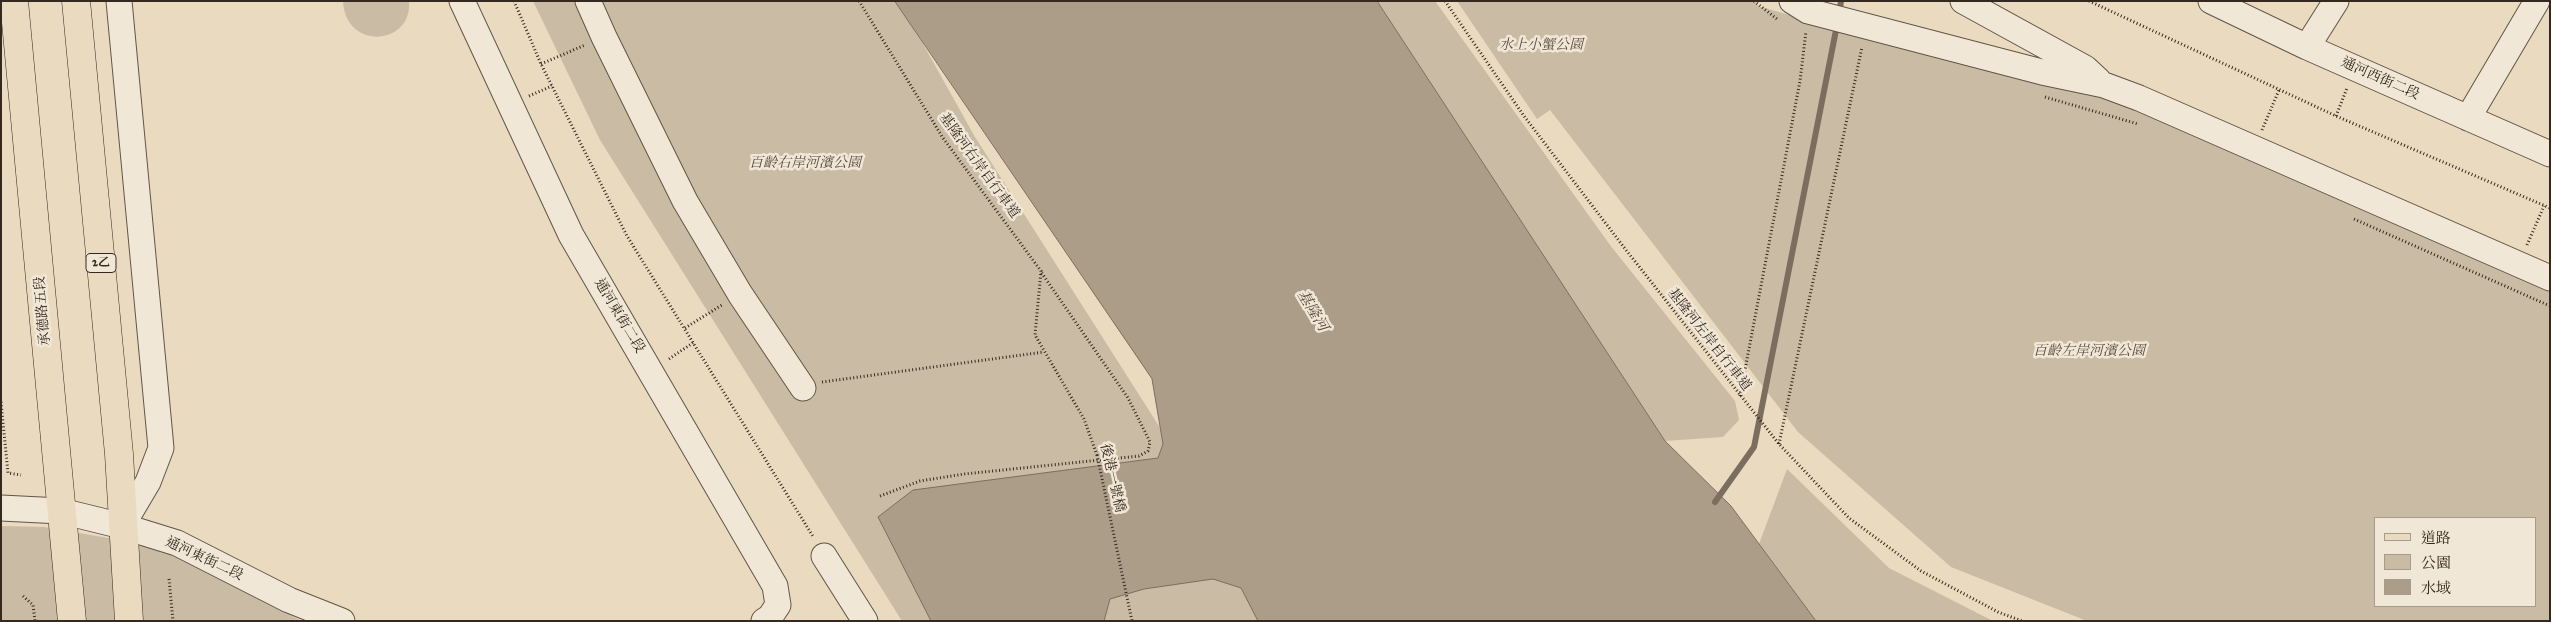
<!DOCTYPE html>
<meta charset="utf-8">
<style>
body{margin:0}
#map{position:relative;width:2551px;height:622px;overflow:hidden;background:#e9dac0;font-family:"IM FELL Great Primer","Noto Serif TC",serif}
canvas{display:block}
.frame{position:absolute;inset:0;border:2px solid #35281e;pointer-events:none}
.legend{position:absolute;left:2374px;top:517px;width:162px;height:90px;box-sizing:border-box;background:#f1e7d6;border:1px solid #a69b8c;margin:0;padding:6px 9px;list-style:none;font-size:15px;color:#35281e}
.legend li{display:flex;align-items:center;gap:10px;height:25px}
.legend b{width:25px;border:1px solid #a69b8c}
</style>
<div id="map">
<canvas width="2551" height="622"></canvas>
<div class="frame"></div>
<ul class="legend">
<li><b style="height:6px;background:#e9dac0"></b>道路</li>
<li><b style="height:14px;background:#cabca4"></b>公園</li>
<li><b style="height:14px;background:#ac9d89"></b>水域</li>
</ul>
</div>
<script>
const c = document.querySelector('canvas').getContext('2d');
c.lineJoin = 'round';
function paint(path, color) { c.fillStyle = color; c.fill(path, 'evenodd'); }
function trace(path, color, width, dash) { c.strokeStyle = color; c.lineWidth = width; c.lineCap = dash ? 'butt' : 'round'; c.setLineDash(dash || []); c.stroke(path); }
function drawText(font, color, halo, rows, align = 'center') {
  c.font = font + ' "IM FELL Great Primer","Noto Serif TC",serif'; c.lineWidth = 5; c.setLineDash([]); c.textBaseline = 'middle'; c.strokeStyle = halo; c.fillStyle = color; for (const [text, x, y, turn = 0] of rows) {
    c.save(); c.translate(x, y); c.rotate((+turn || 0) * Math.PI / 180); c.textAlign = isNaN(turn) ? turn : align; if (halo) c.strokeText(text, 0, 0); c.fillText(text, 0, 0); c.restore();
  }
}
const green = new Path2D(`
 M343,1H409C413,46 345,51 343,1Z
 M533,1H899L975,137L1283,621H902L600,140Z
 M1377,1H1435L1610,245L1735,401L1739,420L1723,437L1665,441Z
 M1457,1H1755L1758,6L1876,40L2139,102L2550,278V621H2087L1951,567L1798,432L1550,110L1537,119ZM2375,518H2535V606H2375Z
 M1787,469L1889,568L1993,621H1816L1759,544Z
 M1,526L44,527L155,546L302,621H1Z`);
const water = new Path2D(`
 M895,1H1377L1665,441L1731,506L1816,621H1258L1241,588L1213,579L1144,589L1110,599L1104,621H931L878,517L913,490L1158,458L1163,444L1152,379Z`);
const stream = new Path2D(`
 M1839,15L1841,1
 M1715,502L1754,447L1837,25`);
const path = new Path2D(`
 M514,1L541,64L627,236L814,538
 M859,1L943,138L1041,271L1035,335L1084,419L1097,455
 M1445,1L1524,116L1626,250L1779,444L1849,518L1921,571L1998,612L2022,621
 M1754,1L1777,19
 M2089,1L2336,116L2550,208
 M541,64L585,45
 M529,96L552,86
 M2045,97L2138,124
 M2336,116L2347,88
 M2262,130L2279,90
 M2354,219L2550,306
 M2527,245L2544,206
 M685,328L722,305
 M669,359L694,342
 M822,382L1044,352
 M1740,396L1800,81L1806,31
 M1,402L8,473L21,475
 M1779,444L1862,47
 M880,496L920,481L964,474L1139,456L1148,451L1150,442L1128,398L1041,272
 M169,579L173,621
 M23,596L33,605L35,621`);
const minor = new Path2D(`
 M119,1L161,448L148,482L122,526
 M462,1L571,235L775,586L778,605L770,617L764,621
 M588,1L604,37L685,201L740,294L803,388
 M1792,1L1808,11L2042,72L2104,85L2139,98L2550,278
 M1963,1L2085,68L2098,80
 M2211,1L2307,47L2550,154
 M2307,47L2336,1
 M2468,118L2537,1
 M1,508L61,511L122,526L177,543L289,600L342,621
 M824,556L865,621`);
const major = new Path2D(`
 M14,1L72,621
 M76,1L119,454L129,621`);
const pathBridge = new Path2D(`
 M1097,455L1132,621`);
const shields = [
 [101,263,30]
];
const shieldNames = [
 ["2乙",101,263]
];
const parkNames = [
 ["水上小蟹公園",1541,46],
 ["百齡右岸河濱公園",805,164],
 ["百齡左岸河濱公園",2089,352]
];
const streetNames = [
 ["通河西街二段",2380,79,24],
 ["基隆河右岸自行車道",979,166,54],
 ["承德路五段",43,311,-95],
 ["通河東街二段",619,316,59],
 ["基隆河左岸自行車道",1709,340,52],
 ["後港一號橋",1112,478,77],
 ["通河東街二段",204,559,25]
];
const waterNames = [
 ["基隆河",1312,311,59]
];
paint(green, '#cabca4');
paint(water, '#ac9d89');
trace(water, '#7c6e5e', 1);
trace(stream, '#7c6e5e', 6);
trace(minor, '#625446', 27);
trace(major, '#35281e', 29);
trace(path, '#35281e', 3, [1, 2.5]);
trace(minor, '#f1e7d6', 25);
trace(major, '#e9dac0', 28);
trace(pathBridge, '#35281e', 3, [1, 2.5]);
for (const [x, y, w] of shields) { const box = new Path2D(); box.roundRect(x - w / 2, y - 9.5, w, 19, 4); c.fillStyle = '#f1e7d6'; c.fill(box); trace(box, '#35281e', 1); }
drawText('bold 12px', '#35281e', null, shieldNames);
drawText('italic 14px', '#5a4d40', '#f1e7d6', parkNames);
drawText('14px', '#35281e', '#f1e7d6', streetNames);
drawText('italic 15px', '#594b3e', '#f1e7d6', waterNames);
</script>
